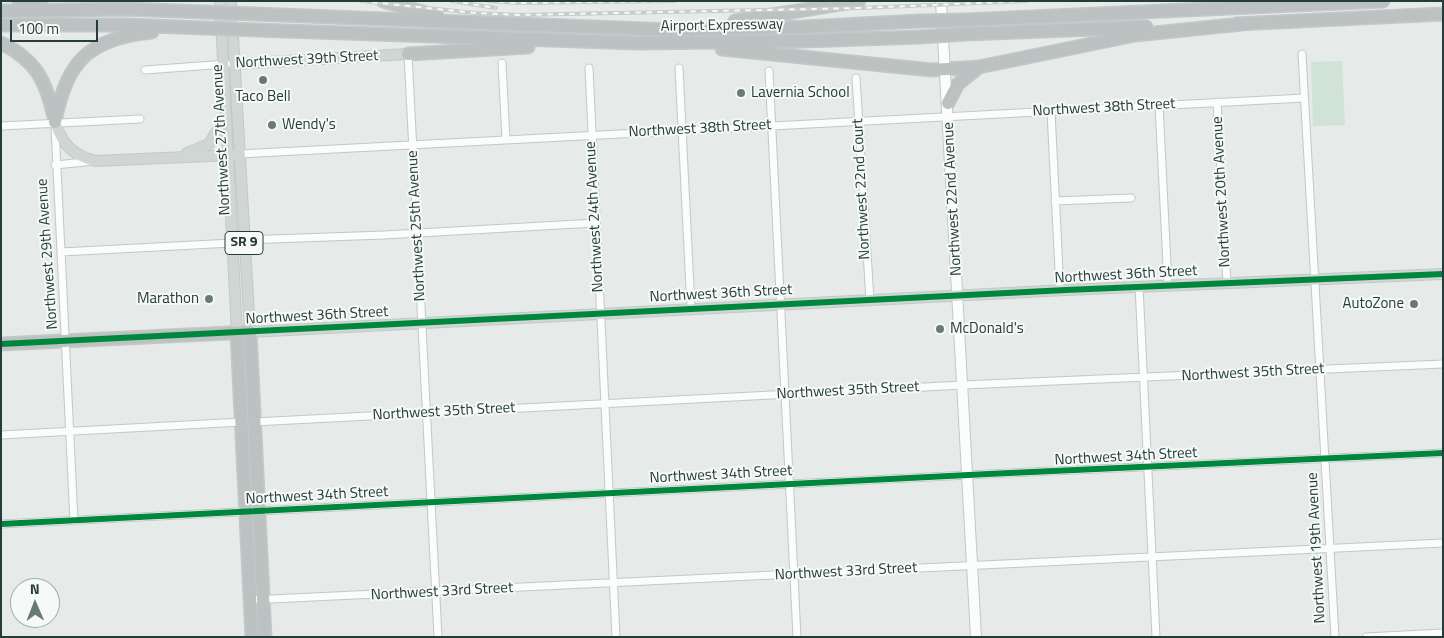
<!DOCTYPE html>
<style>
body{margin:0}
#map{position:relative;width:1444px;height:638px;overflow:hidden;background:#e6ebe9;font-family:"Titillium Web",sans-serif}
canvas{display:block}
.frame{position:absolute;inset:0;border:2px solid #263c38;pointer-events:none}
.north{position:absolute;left:10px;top:578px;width:50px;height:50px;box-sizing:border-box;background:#f5f9f7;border:1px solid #a2adab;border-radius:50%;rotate:359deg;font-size:14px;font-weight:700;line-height:20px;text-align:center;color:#263c38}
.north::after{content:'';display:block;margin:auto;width:18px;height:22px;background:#697976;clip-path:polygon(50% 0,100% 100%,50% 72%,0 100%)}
.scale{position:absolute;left:10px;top:20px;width:88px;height:22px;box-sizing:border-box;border:2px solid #263c38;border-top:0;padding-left:6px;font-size:15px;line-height:18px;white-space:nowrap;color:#263c38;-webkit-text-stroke:4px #f5f9f7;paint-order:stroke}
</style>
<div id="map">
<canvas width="1444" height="638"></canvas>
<div class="frame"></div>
<div class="north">N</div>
<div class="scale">100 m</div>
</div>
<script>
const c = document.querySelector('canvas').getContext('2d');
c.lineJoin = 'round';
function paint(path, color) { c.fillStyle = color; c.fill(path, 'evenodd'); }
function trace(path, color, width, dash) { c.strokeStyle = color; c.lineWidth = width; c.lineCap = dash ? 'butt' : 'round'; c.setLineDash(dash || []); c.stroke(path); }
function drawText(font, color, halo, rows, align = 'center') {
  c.font = font + ' "Titillium Web",sans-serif'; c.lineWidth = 4; c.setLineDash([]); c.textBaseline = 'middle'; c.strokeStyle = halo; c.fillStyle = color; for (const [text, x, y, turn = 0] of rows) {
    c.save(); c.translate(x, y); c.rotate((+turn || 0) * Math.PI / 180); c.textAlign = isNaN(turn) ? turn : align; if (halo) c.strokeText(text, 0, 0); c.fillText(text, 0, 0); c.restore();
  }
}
const green = new Path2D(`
 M1342,61L1345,125L1313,126L1311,62Z`);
const street = new Path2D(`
 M408,54L438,637
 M1302,54L1335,637
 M502,63L506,139
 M589,68L616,637
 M679,68L691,308
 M145,70L227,64
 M769,71L797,637
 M856,78L870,300
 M1217,102L1227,283
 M1159,105L1168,285
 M1051,112L1060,290
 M1,126L140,119
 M55,127L74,521
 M239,154L1304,98
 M55,165L95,161
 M1055,201L1131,198
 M244,240L384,235L595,223
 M61,252L232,243
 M1139,286L1156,637
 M254,422L963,385L1443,364
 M1,435L242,422
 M1,524L988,474L1443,453
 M250,600L1443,543
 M1366,637L1443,633`);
const secondary = new Path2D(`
 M941,1L976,637`);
const primary = new Path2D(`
 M220,1L237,333
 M231,1L250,332L1066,290L1443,274
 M235,64L408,54
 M55,122C62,144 73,156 96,161L232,155
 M187,153L209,144L225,118`);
const highway = new Path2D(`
 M383,1L437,16
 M19,4L41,1
 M1,11L125,9L204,12
 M255,14L671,30L804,27L919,21
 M965,20L1383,1
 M735,21L859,1
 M1236,24L1443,14
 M1,25H127L204,28
 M257,30L638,43L802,41L920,37
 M966,34L1146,27
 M1,43C36,60 46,81 54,117
 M722,49L932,70L979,67L1135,35L1242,24
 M408,54L528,47
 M948,103L958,84L978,68
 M55,122C66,61 90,38 152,32
 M237,333L252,637
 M1,344L250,332L265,637`);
const rail = new Path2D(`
 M361,1L475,13L518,15L861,8L1027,1
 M452,1L496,8
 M488,1L518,3L675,1`);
const highwayBridge = new Path2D(`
 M204,12L255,14
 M919,21L965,20
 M204,28L257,30
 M920,37L966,34`);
const cycleway = new Path2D(`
 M1,344L1066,290L1443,274
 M1,524L988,474L1443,453`);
const markers = [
 [263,80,5,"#697976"],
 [741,93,5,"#697976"],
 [272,125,5,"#697976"],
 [209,299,5,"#697976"],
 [1414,304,5,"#697976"],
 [940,329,5,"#697976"]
];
const shields = [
 [244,243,38]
];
const shieldNames = [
 ["SR 9",244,243]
];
const streetNames = [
 ["Airport Expressway",722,26,-1],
 ["Northwest 39th Street",307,60,-3],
 ["Northwest 38th Street",1104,108,-3],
 ["Northwest 38th Street",700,129,-3],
 ["Northwest 27th Avenue",222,140,-93],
 ["Northwest 22nd Court",862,189,-93],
 ["Northwest 20th Avenue",1222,192,-93],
 ["Northwest 22nd Avenue",953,199,-93],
 ["Northwest 24th Avenue",595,217,-93],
 ["Northwest 25th Avenue",417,226,-93],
 ["Northwest 29th Avenue",48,254,-94],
 ["Northwest 36th Street",1126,275,-3],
 ["Northwest 36th Street",721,294,-3],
 ["Northwest 36th Street",317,316,-3],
 ["Northwest 35th Street",1253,373,-3],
 ["Northwest 35th Street",848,391,-3],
 ["Northwest 35th Street",444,412,-3],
 ["Northwest 34th Street",1126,457,-3],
 ["Northwest 34th Street",721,475,-3],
 ["Northwest 34th Street",317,496,-3],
 ["Northwest 19th Avenue",1317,548,-93],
 ["Northwest 33rd Street",846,572,-3],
 ["Northwest 33rd Street",442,592,-3]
];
const poiNames = [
 ["Lavernia School",751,93],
 ["Taco Bell",263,97,"center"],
 ["Wendy's",282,125],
 ["Marathon",199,299,"right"],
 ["AutoZone",1404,304,"right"],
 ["McDonald's",950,329]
];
paint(green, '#d1e2d7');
trace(street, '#c3c8c6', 9);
trace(secondary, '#c2c8c6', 12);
trace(primary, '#c3c9c8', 12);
trace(highway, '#c3c9c8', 15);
trace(street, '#fbfcfc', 7);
trace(secondary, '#fbfcfc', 10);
trace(primary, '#cfd6d4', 10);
trace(highway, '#bcc2c1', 12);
trace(rail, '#c8ccca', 4);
trace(rail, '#f5f9f7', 2, [5.5]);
trace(highwayBridge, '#c3c9c8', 15, []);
trace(highwayBridge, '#bcc2c1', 12);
trace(cycleway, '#00873e', 6);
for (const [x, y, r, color] of markers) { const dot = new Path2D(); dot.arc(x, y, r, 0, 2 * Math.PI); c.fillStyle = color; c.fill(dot); trace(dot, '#f5f9f7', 2); }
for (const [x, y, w] of shields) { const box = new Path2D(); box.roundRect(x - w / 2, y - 11.5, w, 23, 4); c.fillStyle = '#f5f9f7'; c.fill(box); trace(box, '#263c38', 1); }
drawText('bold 14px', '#263c38', null, shieldNames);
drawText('15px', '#263c38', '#f5f9f7', streetNames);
drawText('15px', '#263c38', '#f5f9f7', poiNames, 'left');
</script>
